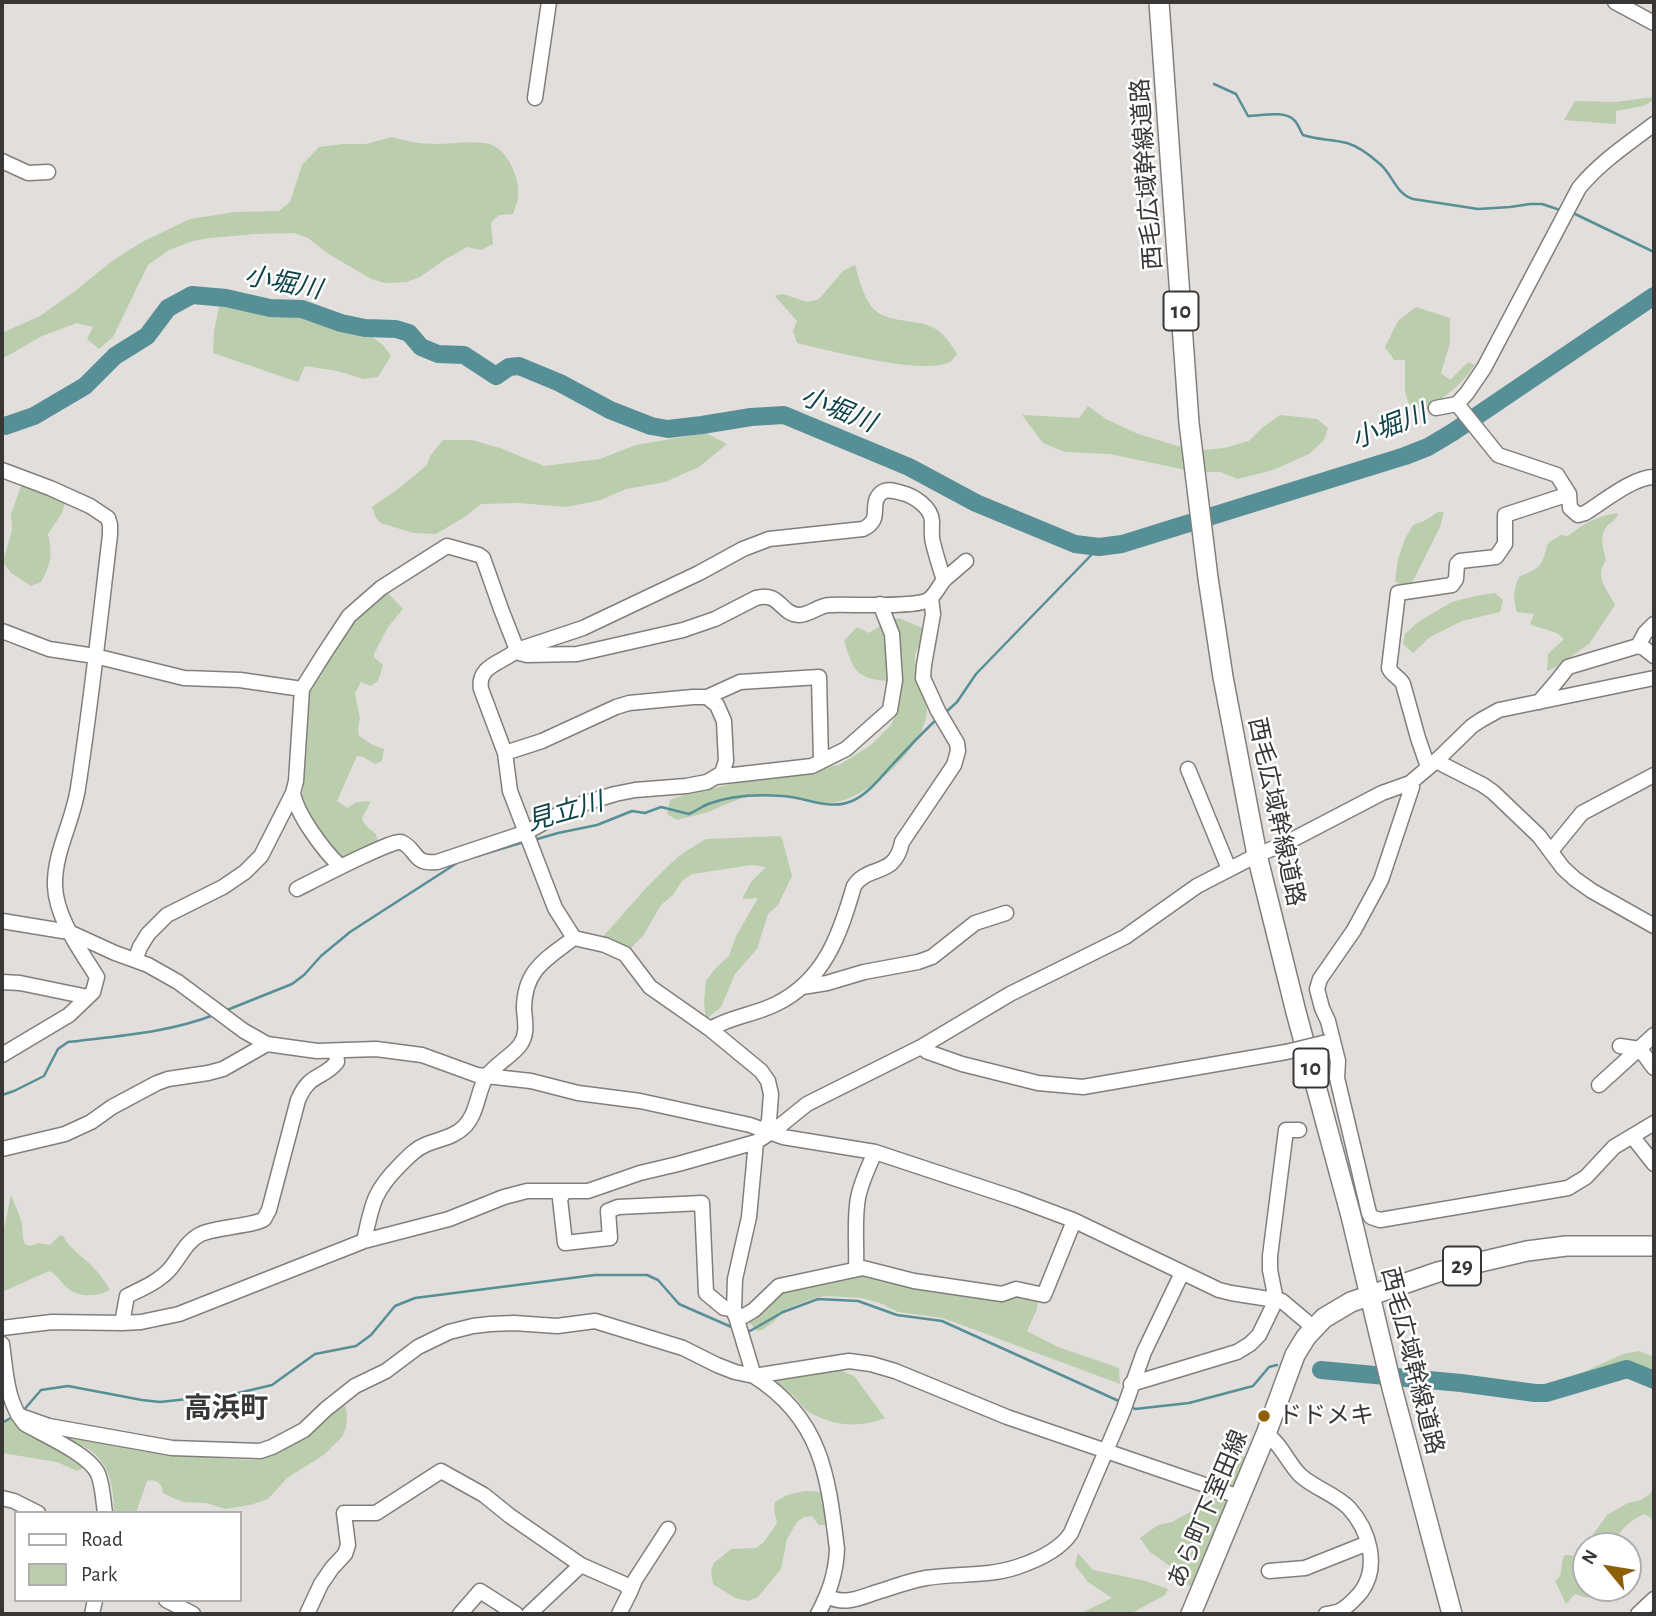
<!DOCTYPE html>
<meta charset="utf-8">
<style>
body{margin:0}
#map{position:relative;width:1656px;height:1616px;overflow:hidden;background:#e2dedb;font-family:"Alegreya Sans",sans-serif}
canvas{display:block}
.frame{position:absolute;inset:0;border:4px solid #383736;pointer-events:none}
.legend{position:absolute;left:14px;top:1511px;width:228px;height:91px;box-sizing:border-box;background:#fff;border:2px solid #afafaf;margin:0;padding:9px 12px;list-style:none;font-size:21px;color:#383736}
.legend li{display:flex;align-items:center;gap:14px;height:35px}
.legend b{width:35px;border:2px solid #afafaf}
.north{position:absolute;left:1572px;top:1532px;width:70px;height:70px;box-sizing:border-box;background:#fff;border:2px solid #afafaf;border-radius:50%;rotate:300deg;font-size:19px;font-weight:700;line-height:28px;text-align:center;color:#383736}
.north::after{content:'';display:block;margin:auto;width:24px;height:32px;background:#8d5f06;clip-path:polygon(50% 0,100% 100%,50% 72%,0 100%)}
</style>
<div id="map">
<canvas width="1656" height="1616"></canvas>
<div class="frame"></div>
<ul class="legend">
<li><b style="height:9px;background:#fff"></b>Road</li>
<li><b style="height:19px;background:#bacdad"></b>Park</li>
</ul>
<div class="north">N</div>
</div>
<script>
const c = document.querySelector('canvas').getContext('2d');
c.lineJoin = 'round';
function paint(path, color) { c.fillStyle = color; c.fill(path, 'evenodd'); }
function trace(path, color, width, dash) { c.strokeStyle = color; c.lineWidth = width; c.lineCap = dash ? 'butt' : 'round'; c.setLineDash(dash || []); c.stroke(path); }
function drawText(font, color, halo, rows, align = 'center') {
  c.font = font + ' "Alegreya Sans","Noto Sans JP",sans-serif'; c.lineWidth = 5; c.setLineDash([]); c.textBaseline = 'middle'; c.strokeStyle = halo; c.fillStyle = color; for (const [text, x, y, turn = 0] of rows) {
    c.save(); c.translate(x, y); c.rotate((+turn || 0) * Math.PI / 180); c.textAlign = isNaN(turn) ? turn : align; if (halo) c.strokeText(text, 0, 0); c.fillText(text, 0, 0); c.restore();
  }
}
const green = new Path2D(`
 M1654,97V100L1643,106L1616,111V124L1564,120L1575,101L1616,102Z
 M392,137C406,141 420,144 435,144C453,144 472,140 489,144C508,149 521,180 518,198C517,203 515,209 513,214L499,215L491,223L493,244L481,250L467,247L444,260L420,277L407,282L385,283L371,279L327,253L308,238L294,233L255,234L210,238L193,241L169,250L148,265L113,337L99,349L87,339L93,327L77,323L42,336L2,359V333L40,316L75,291L112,261L142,242L190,219L235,212L279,211L290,202L302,165L319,147L344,144H366Z
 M855,265C859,279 863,295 871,306C884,324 913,318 932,327C943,332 951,344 957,354C956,355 951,362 950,362C923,376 828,350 797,343L793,331L797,321L775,296L783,294L807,302L819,299L844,270Z
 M220,302L267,313L299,315L368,334L383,345L391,356L378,377L364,379L337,371L305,366L298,382L213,353L214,331Z
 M1416,307L1450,318V343L1441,373L1450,380L1468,362L1475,365C1462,385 1444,396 1426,411L1409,405L1405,391V360H1394L1385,347L1398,321Z
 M1088,406L1106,419L1138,434L1194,451L1224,448L1249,441L1262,428L1280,415L1317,419L1328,428L1324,440L1309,454L1273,470L1238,479L1220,472H1195L1110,454L1065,452L1043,443L1022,415L1079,418Z
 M706,433L727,444L699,467L665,482L626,489L601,500L566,507L519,503L481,504L466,516L436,534L413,533L381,523L376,518L372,507L402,486L427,465L430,456L443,440H472L500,448L544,466L600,459L636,445Z
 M22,484L65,503L62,513L48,534C53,556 51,563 41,582L31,586L11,573L3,562L12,530L11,514Z
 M1438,512H1444L1440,527L1411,585L1402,586L1395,581L1398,559L1405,539L1413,525L1424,521Z
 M1618,513C1616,521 1612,521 1607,526C1599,536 1603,548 1606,560C1594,577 1607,589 1615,605L1589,644L1556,667L1547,671L1548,654L1564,639C1556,629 1541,630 1530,624L1534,614L1517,612C1513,600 1513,588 1520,576C1542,568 1542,565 1548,543L1561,535L1568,536C1582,524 1600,515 1618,513Z
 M387,592L403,609L388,627L374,654V657L383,665L378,681L371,686L361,682L355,693L360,719L358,728L359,736L373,745L384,749L382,761L375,764L363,757L357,756L337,801L347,808L357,802L371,801L362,818C364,826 370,829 376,834L378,842L374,847L346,861L332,854L301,800C306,786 302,768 305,753V693L356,617C367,610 377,596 387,592Z
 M1495,593L1503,600L1500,612L1462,621L1430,637L1413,653L1403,644L1405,634L1418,622L1452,602L1475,596Z
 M899,618L927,630L915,654V663L927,708C928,746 865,802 829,803C817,803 804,798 792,797C778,796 762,796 749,797C735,799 721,807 708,812C698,815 687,817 677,820L667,814L670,800L684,795L741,782L839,765L871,745L892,724L900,700L902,663L898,647L895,667L887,681C856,679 853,669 844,641L857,627L869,633L889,620Z
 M780,836L782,838L792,876L778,905L768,914L757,949L735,974L721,1007L706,1019L704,1002L706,981L715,969L729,956L736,936L758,898L742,899L751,882L766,867L752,865L692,874L682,881L673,895L661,905L643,936L628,951L601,939L646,888L669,865L683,853L706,839Z
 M11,1195C14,1204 21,1217 22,1225C23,1233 22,1237 25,1244L30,1246L38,1243L50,1245L60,1235L63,1236C70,1249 82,1256 92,1266C99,1273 105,1281 110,1290C96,1297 79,1298 66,1287C60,1281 57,1275 49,1271L2,1292V1234L5,1225Z
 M854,1272L876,1280L911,1287L1030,1297L1038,1300L1037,1309L1027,1331L1058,1347L1119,1368L1120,1384L943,1318L898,1312L880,1303L861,1298L827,1296L814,1298L786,1309L773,1322L762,1330L757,1331L748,1321L796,1282Z
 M1639,1351L1654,1357V1387L1639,1380L1621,1376L1566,1389L1564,1387L1566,1380L1623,1354Z
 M837,1369L854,1376L885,1418C860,1429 828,1426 805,1409C801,1405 798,1400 794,1396C787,1390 779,1385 772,1379Z
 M344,1400L347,1415L346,1428L342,1437L325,1454L287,1478L268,1499L250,1505L225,1509L206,1503L184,1502L173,1498L163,1493C163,1484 156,1478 147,1481L136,1513H114C114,1489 110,1462 88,1449C80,1444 70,1441 62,1437L61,1435L75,1438L98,1440L138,1451L207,1456L225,1459L258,1460L275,1453Z
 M15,1419L82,1464L83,1468L77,1471L57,1462L2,1453V1421Z
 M1247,1456L1196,1587L1187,1585L1183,1575L1150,1552L1140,1538L1158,1525L1172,1522L1216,1498L1225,1488L1227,1472L1230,1463L1241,1457Z
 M1654,1482V1520L1645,1514C1631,1519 1621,1529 1614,1542L1616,1546H1586V1588H1597L1593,1598L1584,1597L1575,1594L1566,1604L1555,1581C1565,1575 1559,1564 1565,1555L1577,1556L1580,1553L1607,1515L1628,1503L1641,1500L1651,1493Z
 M805,1491L824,1492L828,1519L825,1525H819L812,1516L804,1517L797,1522L787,1539L781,1569L758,1597L748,1601L735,1598L713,1584L711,1570L714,1563L731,1549L756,1548L764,1542L777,1523L774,1510L775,1502L787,1495Z
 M1078,1553L1093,1570L1146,1581L1168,1589L1165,1595L1130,1614H1079L1112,1598L1088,1582L1075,1565Z`);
const stream = new Path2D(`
 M1214,84L1236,94L1248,116C1260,116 1285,110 1294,120C1298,123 1300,131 1303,135C1317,140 1332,139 1347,143C1357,146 1371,156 1380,164C1393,175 1395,193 1413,199L1478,209L1510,207L1530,204H1542L1560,210
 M1573,213L1654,252
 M945,713L957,702L976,674L1099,547
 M534,840L558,833L597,825L632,811L645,813L661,807L689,814C696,811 701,807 708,804C731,795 758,794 783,796C805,797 830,811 852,801C868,794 880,778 892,765C906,750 921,734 937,719
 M474,857L524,842
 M227,1010L292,984L304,975L321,956L350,932L457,863
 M2,1095L14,1091L44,1076L58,1049L68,1042C117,1036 167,1033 214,1015
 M746,1330L750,1331L783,1312L818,1299L858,1301L897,1315L942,1321L1121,1402
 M1130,1406L1135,1409L1189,1403L1253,1386L1269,1367L1277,1365
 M23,1411L41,1390L68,1386L142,1400L160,1402L234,1394L272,1385L315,1354L356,1346L371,1335L395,1306L415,1298L595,1275H647L658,1280L679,1304L736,1329
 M2,1423L14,1416`);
const river = new Path2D(`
 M2,425L5,426L34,416L85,386L115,356L147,336L168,308L192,295L226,298L270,308L302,309L341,323L365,328L396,329L409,333L421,347L438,354L464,355L496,376L509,367L519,366L560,383L610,410L651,426L668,429L702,425L751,417L784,415L909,467L976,503L1075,544L1099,547L1122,544L1405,456L1428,447L1453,432L1654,296
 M1321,1370L1461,1383L1535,1393H1546L1627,1369L1654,1380`);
const minor = new Path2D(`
 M1615,2L1654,23
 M535,98L549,2
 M2,161L28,173L48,172
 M1457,404L1498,455L1557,475L1569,494L1570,508L1578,515L1585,513C1603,502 1633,477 1654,477
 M1436,408L1457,404L1467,393L1484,368L1579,188C1600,162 1628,144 1654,124
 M2,470L50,488L90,506L108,518L110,525V535C100,619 91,704 78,788C73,822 54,852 55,886C56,918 81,951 97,977L93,992L69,1015L2,1055
 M2,631L49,649L95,656L184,678L240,680L302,689
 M1638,646L1645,633L1654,624
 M707,697L740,682L819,677L821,761
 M1539,702L1557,681L1568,667L1638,646L1644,648L1654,656
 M1436,761L1483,785L1493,792L1539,836L1563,868L1575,879L1592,891L1654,926
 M1428,767L1418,738L1403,684C1400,677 1392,676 1389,668L1398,593L1452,585L1456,579L1457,564L1460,561L1496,557L1505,544V515L1569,494
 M1188,769L1229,869
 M716,777L812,766L846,749L890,710L895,680L892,634L880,604
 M1410,783L1412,787L1381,880L1354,930L1320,979L1317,989L1322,1008L1328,1021L1338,1061L1337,1078L1369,1213L1371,1217L1380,1220L1568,1188L1586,1177L1614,1147L1654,1123
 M293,793C297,815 324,851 340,866
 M1551,851L1582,813L1654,775
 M297,889C311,882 393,839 401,842C418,849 412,865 437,862L527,832L559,814L582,804L615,794L635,790L686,786L707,782L722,773L726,761L724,721L717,705L707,697H693L629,703L616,707L542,741L505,753
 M2,921L69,932L115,953L148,965L178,982L244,1031L267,1044L317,1051L376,1049L422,1055L477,1075L531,1081L578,1093L640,1101L750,1125L783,1137L875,1152L1017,1199L1073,1220L1219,1290L1231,1293L1282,1301L1314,1328
 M135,960L140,947L148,934L167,915L223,887L245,872L261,856L293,793L296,781L302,689L324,654L349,616L381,588L447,546L479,555L483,558L501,609L517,650L519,653L527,655L577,654L683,630L715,619L756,598C780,591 780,614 799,615C810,615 819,605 830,605C850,604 914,608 928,600C936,595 939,585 945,579C952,573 959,567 966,561
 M2,982L20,983L88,997
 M802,987L827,983L864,972L918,962L932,957L975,923L1006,913
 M710,1029C732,1016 754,1015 776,1004C825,980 840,934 854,886C868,864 895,878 902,842L954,765L958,751L957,743L938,711L923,678L924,665L933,614L931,598
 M1620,1046L1640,1049L1654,1068
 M921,1047L928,1052L962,1064L1038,1083L1083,1087L1286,1052
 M1599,1085L1654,1035
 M765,1130L769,1121L771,1094L768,1081L761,1071L710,1029L650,987L625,954L605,945L574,938L555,908L510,791L505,753L481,689C477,665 503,663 517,650L583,628L699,573L743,549L769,539L863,529C884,519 868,505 881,493C887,488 895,491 902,493C914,496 931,507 932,521C932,529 931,536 933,543C936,555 940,568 944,580
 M1632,1136L1654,1164
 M756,1142L749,1217L735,1279L734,1310L754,1376C822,1419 828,1476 837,1549C836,1574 829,1593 818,1614
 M2,1149L65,1134L91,1122L112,1107L157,1083L168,1079L208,1073L223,1069L267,1044
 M564,1192L560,1199L565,1243L610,1238L608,1211L618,1207L702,1203L706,1293L724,1308L734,1310
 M364,1241C372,1205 373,1192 400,1165C408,1157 415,1149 425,1145C438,1139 453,1138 464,1127C477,1114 477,1095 485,1079C491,1067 511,1057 520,1045C528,1034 525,1022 524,1009C524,970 546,959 574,938
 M856,1269C857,1246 854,1220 858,1198C861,1182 869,1166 875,1152
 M735,1315L744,1316L754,1310L779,1286L863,1268L914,1281L1002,1294L1016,1289L1044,1295L1074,1221
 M122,1323L127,1296C141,1289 158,1282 169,1270C180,1258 185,1242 201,1234C216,1227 254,1226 264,1219C266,1216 267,1213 269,1210L298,1100C310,1072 322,1080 337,1062L336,1051
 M2,1328L52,1322L122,1323L141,1322L179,1314L364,1241L449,1219L504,1197L527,1191H588L640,1173L678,1164L756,1142L776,1129L807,1104L921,1047L1010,994L1125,937L1197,886L1257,855L1286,843L1382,793L1410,783L1436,761L1472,726L1481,720L1499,710L1654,678
 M2,1344C6,1371 6,1402 25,1424C44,1435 90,1455 98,1474C103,1486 103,1500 105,1513
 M1131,1384L1237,1352L1250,1344L1259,1335L1276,1300L1270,1270V1256L1286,1130H1299
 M18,1415L49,1426L172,1448L260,1451L272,1447L304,1430L326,1409L355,1386L386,1371L418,1347L449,1332L473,1326L490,1324L514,1323L557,1326L595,1321L683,1348L717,1365L735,1372L754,1376L849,1361L871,1364L895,1371L1007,1417L1240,1497
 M1266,1434C1281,1443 1287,1462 1300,1475C1314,1488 1335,1494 1349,1508C1369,1530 1380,1566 1361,1592C1355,1599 1349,1606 1341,1610C1337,1613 1331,1613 1326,1614
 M2,1498L14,1501L38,1513
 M1269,1571L1305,1568L1368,1543
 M630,1592L635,1580L668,1529
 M827,1596C843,1605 857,1599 874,1593C891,1588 908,1581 926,1578C956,1573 987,1577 1017,1567C1035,1561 1060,1550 1071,1533L1123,1411L1144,1352L1182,1273
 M166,1600L193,1614
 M92,1614L95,1600
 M307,1614L321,1584L332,1568L345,1554L348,1545L344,1513H376L441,1471L484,1495L510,1516L581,1565L624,1584L628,1588L630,1592L619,1614
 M460,1614L480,1591L516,1614
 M529,1614L581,1565
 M1638,1614L1654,1599`);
const major = new Path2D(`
 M1159,2L1189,423L1208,578L1223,677L1257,855L1296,1012L1351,1216L1392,1388L1452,1614
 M1191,1614L1266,1434L1295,1355L1306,1337L1324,1318L1351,1302L1438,1272L1527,1251L1566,1246H1654`);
const minorBridge = new Path2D(`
 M1286,1052L1327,1042`);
const markers = [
 [1264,1416,7,"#8d5f06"]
];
const shields = [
 [1181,311,35],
 [1311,1068,35],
 [1462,1266,38]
];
const shieldNames = [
 ["10",1181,311],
 ["10",1311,1068],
 ["29",1462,1266]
];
const streetNames = [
 ["西毛広域幹線道路",1147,174,-94],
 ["西毛広域幹線道路",1276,812,78],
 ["西毛広域幹線道路",1412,1361,76],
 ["あら町下室田線",1208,1509,-67]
];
const poiNames = [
 ["ドドメキ",1278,1416]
];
const waterNames = [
 ["小堀川",283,283,11],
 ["小堀川",838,410,22],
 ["小堀川",1389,427,-21],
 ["見立川",565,812,-16]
];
const quarterNames = [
 ["高浜町",226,1409]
];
paint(green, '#bacdad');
trace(stream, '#578f97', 2.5);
trace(river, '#578f97', 18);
trace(minor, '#827e7b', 17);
trace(major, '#827e7b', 22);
trace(minor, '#fff', 14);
trace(major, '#fff', 19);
trace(minorBridge, '#827e7b', 17, []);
trace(minorBridge, '#fff', 14);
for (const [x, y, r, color] of markers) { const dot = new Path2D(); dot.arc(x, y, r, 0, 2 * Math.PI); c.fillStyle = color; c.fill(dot); trace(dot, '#fff', 2.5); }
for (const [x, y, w] of shields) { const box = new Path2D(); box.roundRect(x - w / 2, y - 19.5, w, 39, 5); c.fillStyle = '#fff'; c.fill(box); trace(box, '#383736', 2); }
drawText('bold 23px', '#383736', null, shieldNames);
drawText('24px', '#383736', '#fff', streetNames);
drawText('24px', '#383736', '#fff', poiNames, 'left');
drawText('italic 26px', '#0f434a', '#fff', waterNames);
drawText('bold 28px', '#383736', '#fff', quarterNames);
</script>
